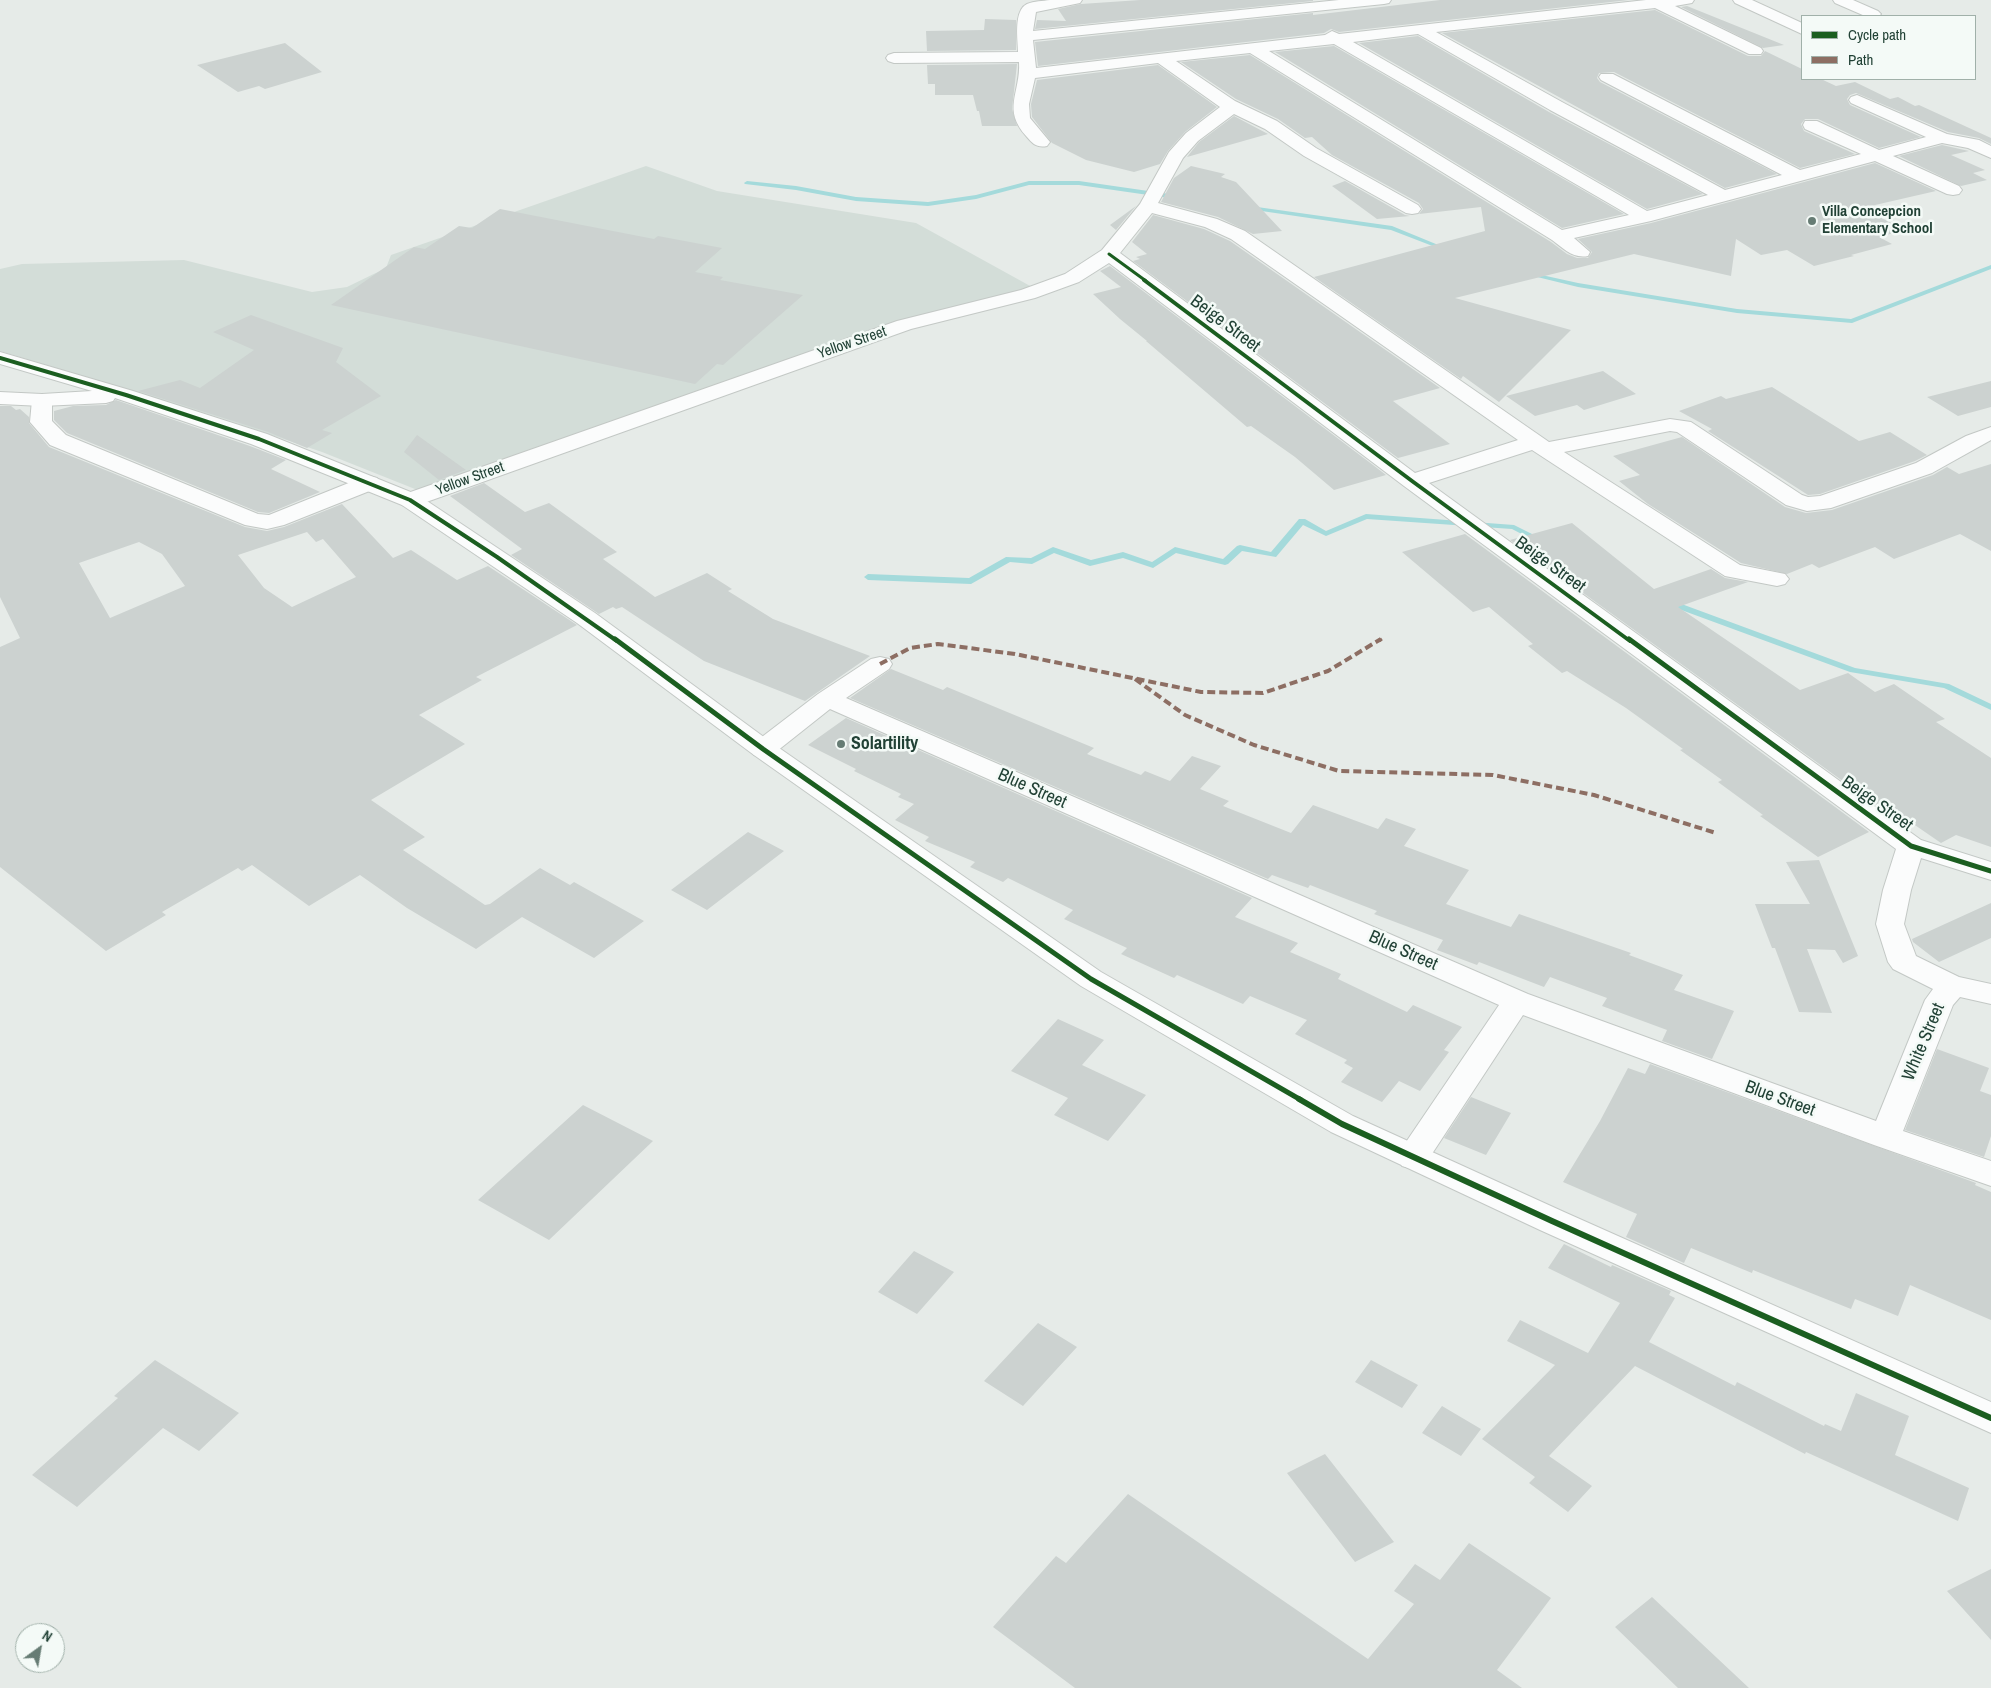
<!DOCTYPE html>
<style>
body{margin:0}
#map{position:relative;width:1991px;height:1688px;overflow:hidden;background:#e6ebe8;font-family:"Archivo Narrow",sans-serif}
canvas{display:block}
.legend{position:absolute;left:1801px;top:15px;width:175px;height:65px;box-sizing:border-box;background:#f4faf7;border:1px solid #a0b0a9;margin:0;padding:6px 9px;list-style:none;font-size:15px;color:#214135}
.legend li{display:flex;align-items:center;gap:10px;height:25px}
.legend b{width:25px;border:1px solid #a0b0a9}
.north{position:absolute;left:15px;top:1623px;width:50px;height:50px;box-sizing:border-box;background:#f4faf7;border:1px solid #a0b0a9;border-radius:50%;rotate:32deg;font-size:14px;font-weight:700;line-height:20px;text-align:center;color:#214135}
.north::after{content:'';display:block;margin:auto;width:18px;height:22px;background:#667c74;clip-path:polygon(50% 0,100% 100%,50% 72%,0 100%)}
</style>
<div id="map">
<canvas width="1991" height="1688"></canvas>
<ul class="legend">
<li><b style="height:6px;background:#1b5e20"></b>Cycle path</li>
<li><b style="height:6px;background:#8d6e63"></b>Path</li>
</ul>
<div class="north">N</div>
</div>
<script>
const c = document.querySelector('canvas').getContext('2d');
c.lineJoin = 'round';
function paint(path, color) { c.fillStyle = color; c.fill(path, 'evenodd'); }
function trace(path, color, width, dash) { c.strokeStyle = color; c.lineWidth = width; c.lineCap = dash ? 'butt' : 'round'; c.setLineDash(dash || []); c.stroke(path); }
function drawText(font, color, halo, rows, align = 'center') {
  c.font = font + ' "Archivo Narrow",sans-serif'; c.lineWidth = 5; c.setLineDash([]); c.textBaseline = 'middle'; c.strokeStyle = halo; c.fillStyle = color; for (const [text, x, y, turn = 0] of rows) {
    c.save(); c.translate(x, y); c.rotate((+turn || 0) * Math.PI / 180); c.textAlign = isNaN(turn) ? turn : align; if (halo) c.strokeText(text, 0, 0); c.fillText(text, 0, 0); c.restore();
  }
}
const built = new Path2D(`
 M646,166L717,191L916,223L1032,287L425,493L322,452L224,419L0,351V269L22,264L184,260L312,292L347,287L386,268L391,255Z`);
const stream = new Path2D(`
 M747,181L796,186L856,197L928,202L976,195L1029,181H1079L1176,195L1179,197L1176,199L1079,185H1029L976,199L928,206L856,201L796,190L745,184L744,183Z
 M1250,206L1392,226L1448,249L1443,250L1391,230L1248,209L1247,208Z
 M1991,265V269L1852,323L1737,313L1578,287L1525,274L1528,272L1578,283L1737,309L1851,319Z
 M1366,514L1514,525L1544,540L1540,543L1537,542L1512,529L1367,519L1326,536L1303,525L1276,557L1242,551L1228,564L1225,565L1176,553L1153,568L1123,558L1090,566L1054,553L1032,564L1010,562L971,584L868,580L864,577L868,574L969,578L1006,557L1031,558L1053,547L1091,560L1123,552L1152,562L1175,547L1223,559L1237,546L1240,545L1271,552L1299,519H1305L1326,531Z
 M1668,599L1855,668L1949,684L1991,704V710L1944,688L1850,672L1665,604L1664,602Z`);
const building = new Path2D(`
 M1140,0H1313V1L1035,29L1037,20L1066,21L1058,9L1081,4Z
 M1440,0H1629L1339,32L1331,29L1324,33L1038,66L1035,42L1313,13V15Z
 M1687,6L1784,45L1763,48L1681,7Z
 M1655,10L1748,56H1761L1765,51L1802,69V79H1821L1836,86L1855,82L1890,99L1898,97L1915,106L1919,105L1991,138V144L1979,138L1948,132L1856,93L1850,95L1847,99L1850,105L1921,137L1879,148L1818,119H1805L1801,124L1804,131L1855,154L1800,168L1614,72L1599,73L1597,78L1600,82L1777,174L1725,188L1442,33Z
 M985,19L1016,20V50L927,51L926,31L984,30Z
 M1418,36L1549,112L1703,194L1647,209L1359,43Z
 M285,43L322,72L265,89L259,86L238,92L197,65Z
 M1334,46L1624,214L1562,228L1275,52Z
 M1250,55L1551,242L1567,254L1577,258H1588L1592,252L1578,239L1651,223L1875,163L1936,191L1862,208L1905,230L1879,237L1892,244L1851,255L1854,256L1814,266L1787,250L1761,255L1736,239L1731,276L1634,254L1455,298L1571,330L1499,402L1463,376L1461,379L1314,277L1485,231L1481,207L1419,214L1423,209L1419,203L1332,155L1312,137L1305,138L1278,119L1236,99L1181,62Z
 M1017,64L1012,109L1017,126H982L979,111H977L973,95H935V84H928L927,65Z
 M1158,65L1217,107L1185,132L1168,151L1160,164L1134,172L1086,160L1052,143L1032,117L1031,104L1037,80Z
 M1234,116L1268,134L1187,157L1199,142Z
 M1942,145L1969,151L1951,155L1985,170L1973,173L1987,180L1961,186L1899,156Z
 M1191,166L1225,174L1221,177L1236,182L1282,231L1253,234L1218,217L1161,202L1174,178Z
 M1345,181L1405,215L1410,216L1377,219L1332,186Z
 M1136,206L1116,230L1110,225Z
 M500,209L654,239L658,236L722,248L695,272L723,277L720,280L803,295L723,365L717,364L695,384L331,305L414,247L425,249L459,226L472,228Z
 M1153,215L1204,229L1230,241L1440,388L1393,401L1450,444L1398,458L1133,261L1140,259L1136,257L1147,254L1132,242Z
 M1110,266L1373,465L1386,475L1334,490L1295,457L1251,426L1247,427L1146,341H1147L1120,319L1093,294L1121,287L1100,271Z
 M251,315L343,348L336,362L381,396L322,430L332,433L307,448L268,432L138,391L180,380L200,388L254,350L213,332Z
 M1603,371L1636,394L1584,410L1577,405L1535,416L1506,396Z
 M1991,381V407L1958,416L1927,397Z
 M1772,387L1859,441L1890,432L1927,455L1915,461L1820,494L1808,495L1708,431L1712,429L1679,411L1721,396L1726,399Z
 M116,400L250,446L286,460L271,469L320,492L269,513L258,512L67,433L54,420V411L73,406L106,405Z
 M0,406H11L16,410L20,409L29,417V423L49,447L245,527L267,531L284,527L342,504L393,558L411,550L457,580L488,566L577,625L476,677L482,680L419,715L465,744L371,800L425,837L403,850L485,905L490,904L540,868L570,885L574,882L644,921L594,958L522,917L476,949L407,908L360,875L309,906L252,865L242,871L238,868L162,912L166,915L106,951L0,867V647L20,638L0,597ZM307,532L316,542L323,539L356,577L292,607L264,588L238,555ZM139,542L162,554L185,586L110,618L79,563Z
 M417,435L466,470L439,480L404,452Z
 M1682,437L1785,507L1806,513L1832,510L1933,475L1947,467L1959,474L1991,464V551L1960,534L1894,559L1875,547L1819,568L1812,564L1787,574L1741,563L1648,504L1619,481L1640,475L1613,456Z
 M484,483L525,512L549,503L617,552L603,559L655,597L707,573L732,589L728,591L773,619L870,656L805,701L704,661L622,607L616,609L613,607L599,614L511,555L522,549L450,496Z
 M1572,523L1654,589L1711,569L1725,578L1748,582L1678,607L1800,690L1848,673L1875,692L1894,684L1945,719L1936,722L1991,758V847L1956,835L1941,843L1909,821L1902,824L1510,540Z
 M1465,534L1869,832L1818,857L1760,816L1763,815L1718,782L1722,780L1680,750L1683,749L1626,708L1567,671L1562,673L1528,646L1533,644L1489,607L1473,612L1402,552Z
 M891,669L943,690L947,687L1094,748L1087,754L1141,775L1145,771L1170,781L1192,756L1221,766L1200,789L1229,801L1223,806L1291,833L1313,805L1378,829L1386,818L1416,829L1404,846L1469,870L1446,904L1511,927L1519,914L1631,953L1629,955L1683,975L1674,990L1734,1011L1712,1059L1662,1041L1667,1030L1602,1006L1607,998L1550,977L1544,987L1479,962L1477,965L1437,950L1443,940L1374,914L1377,911L1310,885L1308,888L1272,875L1268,879L850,698Z
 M846,718L1252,898L1235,917L1298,943L1290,952L1341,974L1338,979L1407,1012L1413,1005L1462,1027L1444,1050L1449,1052L1420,1091L1399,1081L1382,1102L1341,1082L1353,1068L1344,1063L1347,1060L1295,1034L1307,1020L1250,996L1243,1004L1177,975L1174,978L1121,954L1127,948L1064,919L1073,910L1008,878L1003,882L970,867L975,862L925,841L929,837L895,820L914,804L898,797L901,794L854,771L856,769L808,745Z
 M748,832L784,851L707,910L671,890Z
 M1819,860L1858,956L1843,963L1835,950L1807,949L1832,1013L1799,1012L1775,948H1772L1755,904H1810L1786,862Z
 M1991,903V938L1939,962L1913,942L1912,939Z
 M1058,1019L1104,1040L1082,1065L1146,1095L1108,1141L1054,1115L1068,1098L1011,1071Z
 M1937,1049L1989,1068L1980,1091L1991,1095V1136L1984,1157L1905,1130Z
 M1650,1064L1976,1183L1975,1185L1991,1192V1320L1910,1285L1898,1316L1855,1299L1851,1309L1753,1270L1752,1273L1691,1248L1684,1263L1626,1237L1637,1214L1563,1182L1600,1121L1628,1068L1645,1074Z
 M1471,1097L1511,1113L1486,1155L1444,1138Z
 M583,1105L653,1141L549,1240L478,1200Z
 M1564,1244L1611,1267L1612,1265L1671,1291L1669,1295L1675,1298L1649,1342L1735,1386L1737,1382L1824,1426L1825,1424L1841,1431L1856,1393L1909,1416L1895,1455L1969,1488L1958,1521L1806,1452L1805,1454L1635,1366L1549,1456L1592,1486L1568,1512L1529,1483L1535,1477L1482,1439L1555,1365L1507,1341L1520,1320L1588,1353L1620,1303L1548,1268Z
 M914,1251L954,1272L917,1314L878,1292Z
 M1038,1323L1077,1347L1023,1406L984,1381Z
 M155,1360L239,1413L199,1451L163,1428L77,1507L32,1475L118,1398L114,1396Z
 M1371,1360L1418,1385L1402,1408L1355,1382Z
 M1442,1406L1481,1429L1461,1456L1422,1433Z
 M1325,1454L1394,1542L1355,1562L1287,1473Z
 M1128,1494L1368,1659L1414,1604L1394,1591L1415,1564L1440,1580L1469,1543L1551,1598L1497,1670L1522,1688H1075L993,1627L1056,1556L1066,1563Z
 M1991,1569V1640L1947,1591Z
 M1652,1597L1749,1688H1678L1615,1627Z`);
const minor = new Path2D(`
 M1050,0H1082L1080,3L1036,12L1033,31L1339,0H1391L1389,3L1384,4L1033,40L1036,68L1325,35L1332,31L1339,34L1646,0H1694L1692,3L1675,6L1761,48L1763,51L1761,54H1749L1655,8L1436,32L1562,102L1725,190L1782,175L1601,80L1599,77L1601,74H1613L1800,170L1861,154L1805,129L1803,125L1805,121H1817L1879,150L1926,137L1851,103L1849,100L1851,97L1857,95L1947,134L1979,140L1991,146V158L1968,148L1942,143L1893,156L1959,186L1962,190L1959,194L1953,195L1947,194L1875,161L1651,221L1574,238L1590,252L1588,256C1573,259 1563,248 1552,240L1250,53L1176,61L1235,101L1277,121L1316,148L1418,205L1421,209L1418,213L1412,214L1406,213L1304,156L1265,129L1234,114L1198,141L1183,158L1158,203L1217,219L1245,231L1549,442L1670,419L1691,422L1802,495L1808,497L1820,496L1916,463L1966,436L1991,427V440L1932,473L1831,508L1807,511L1786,505L1677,432L1670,431L1564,452L1740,565L1785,574L1789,579L1785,584L1777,586L1725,576L1532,450L1429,483L1921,840L1991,862V880L1921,858L1911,890L1904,924L1916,956L1959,977L1991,984V1004L1960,997L1953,1005L1903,1131L1991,1161V1186L1874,1145L1523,1015L1424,1166L1413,1169L1402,1166L1397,1157L1402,1148L1499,1005L830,709L772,755L763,757L754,755L750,749L754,743L818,694L871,659L880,657L889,659L892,664L889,669L846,698L1528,994L1876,1121L1925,1000L1933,989L1893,969L1888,962L1876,924L1883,890L1896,849L1404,486L1109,263L1079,282L1035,298L911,329L418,505L410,507L402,505L399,500L402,495L897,321L1021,290L1065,274L1102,250L1140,204L1169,152L1186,133L1220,107L1158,63L1035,78L1029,104L1030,118L1050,142L1047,146C1037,148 1033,144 1027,137C1001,109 1021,93 1019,62L894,63L888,61L886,58L888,55L894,53L1018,52C1018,40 1013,11 1027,4C1034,1 1043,1 1050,0ZM1418,34L1550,110L1708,195L1647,211L1353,42ZM1334,44L1629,215L1562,230L1269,51ZM1152,213L1205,227L1231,239L1518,440L1415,473L1120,253Z
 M1733,0H1752L1802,23V34L1735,3Z
 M1833,0H1853L1878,11L1881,14L1879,16H1865L1835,3Z
 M42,394L49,396L52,400V421L66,435L258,514L269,515L361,478L369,476L377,478L380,483L377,488L284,525L267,529L245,525L50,445L30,422L32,400L35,396Z`);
const tertiary = new Path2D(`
 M0,352L133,391L267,434L418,495L595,613L772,743L1101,972L1353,1116L1564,1212L1991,1402V1433L1540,1230L1331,1132L1081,986L754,755L577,623L402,505L251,444L115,398L113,401L106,403L42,406L0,404V392L42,394L92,391L0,364Z`);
const quietFar1 = new Path2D(`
 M1379,641L1382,639`);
const quiet = new Path2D(`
 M880,664L910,648L938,644L1015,654L1201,692L1263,693L1328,671L1381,639
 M1135,679L1185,715L1254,745L1339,771L1493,775L1594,795L1716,833`);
const cyclewayFar3 = new Path2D(`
 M1109,254L1146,281`);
const cyclewayFar2 = new Path2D(`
 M1144,280L1412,481L1630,641
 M0,358L126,395L259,439L410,500L497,557L617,641`);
const cyclewayFar1 = new Path2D(`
 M615,639L763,749L1091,979L1301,1100
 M1629,639L1911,846L1991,871`);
const cycleway = new Path2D(`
 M1299,1099L1342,1124L1552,1221L1991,1418`);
const markers = [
 [1812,221,5,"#667c74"],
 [841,744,5,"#667c74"]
];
const farPoinames = [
 ["Villa Concepcion",1822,212],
 ["Elementary School",1822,229]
];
const farStreetnames = [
 ["Yellow Street",852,343,-19],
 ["Yellow Street",470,479,-20]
];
const streetNames = [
 ["Beige Street",1225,324,37],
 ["Beige Street",1550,565,36],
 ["Blue Street",1032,789,24],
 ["Beige Street",1877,804,35],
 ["Blue Street",1403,951,24],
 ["White Street",1924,1042,-67],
 ["Blue Street",1780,1099,20]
];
const poiNames = [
 ["Solartility",851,744]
];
paint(built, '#d3ddd8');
paint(stream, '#a4dadb');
paint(building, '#ccd2d0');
trace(minor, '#c3c8c5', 2);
trace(tertiary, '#c3c8c5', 2);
paint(minor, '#fbfcfc');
paint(tertiary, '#fbfcfc');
trace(quietFar1, '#8d6e63', 3, [5.5, 3]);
trace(quiet, '#8d6e63', 4, [8, 4]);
trace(cyclewayFar3, '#1b5e20', 3);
trace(cyclewayFar2, '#1b5e20', 4);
trace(cyclewayFar1, '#1b5e20', 5);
trace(cycleway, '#1b5e20', 6);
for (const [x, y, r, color] of markers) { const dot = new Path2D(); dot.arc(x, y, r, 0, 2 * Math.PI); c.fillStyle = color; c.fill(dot); trace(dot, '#f4faf7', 2); }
drawText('bold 15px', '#214135', '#f4faf7', farPoinames, 'left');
drawText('15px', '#214135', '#f4faf7', farStreetnames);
drawText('18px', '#214135', '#f4faf7', streetNames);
drawText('bold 18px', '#214135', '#f4faf7', poiNames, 'left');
</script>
